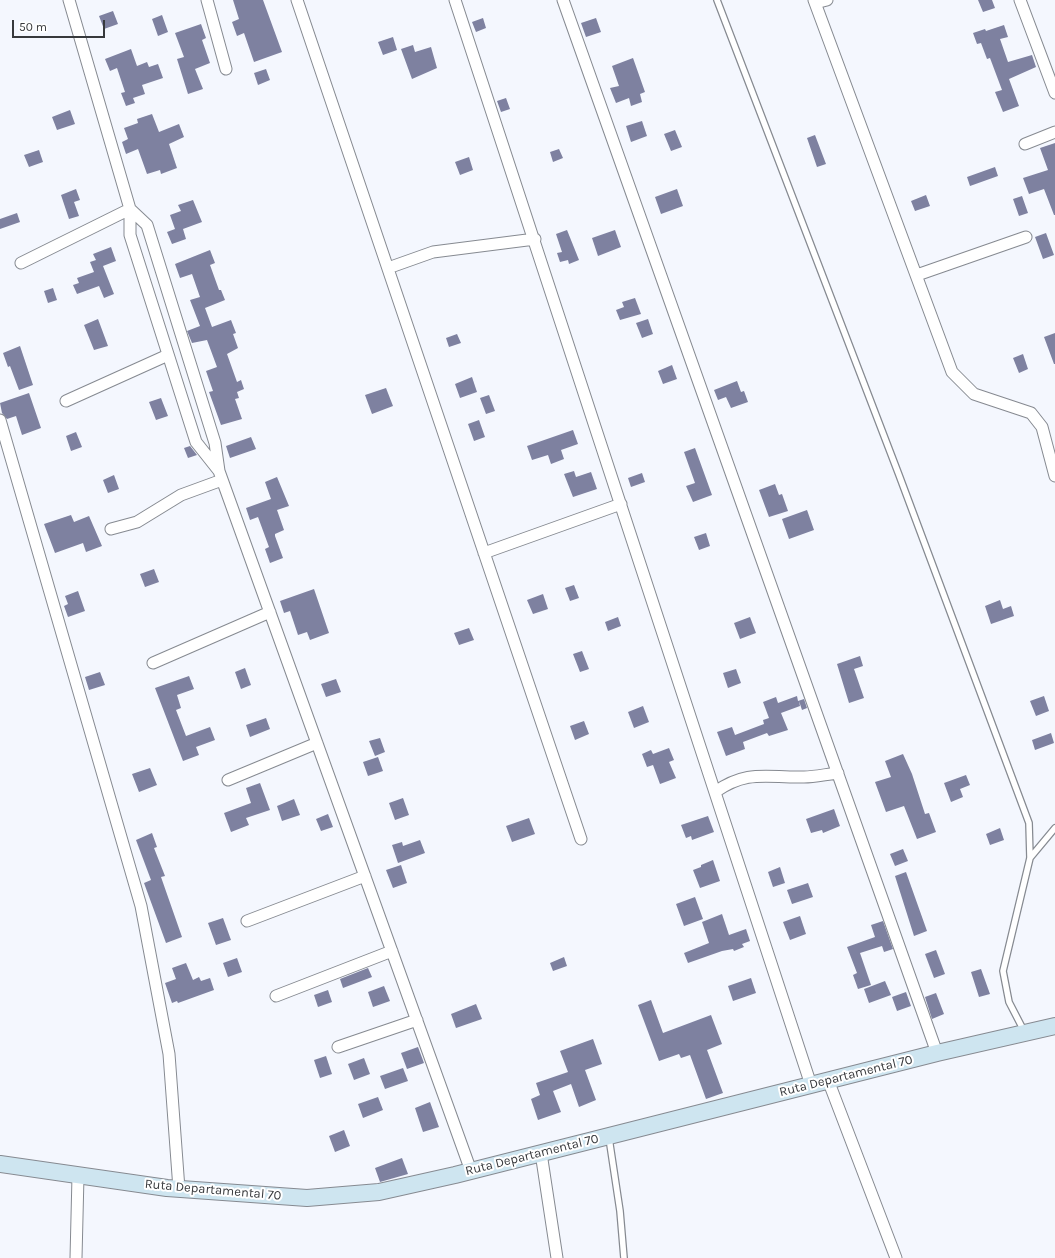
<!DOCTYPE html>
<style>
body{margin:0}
#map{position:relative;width:1055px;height:1258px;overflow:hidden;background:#f4f7fe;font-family:Karla,sans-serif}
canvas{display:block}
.scale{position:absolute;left:12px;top:20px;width:93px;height:18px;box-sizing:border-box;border:2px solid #37393c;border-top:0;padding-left:5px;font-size:12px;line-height:14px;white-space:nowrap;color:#37393c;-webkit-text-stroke:3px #fff;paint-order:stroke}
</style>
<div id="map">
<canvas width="1055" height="1258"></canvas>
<div class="scale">50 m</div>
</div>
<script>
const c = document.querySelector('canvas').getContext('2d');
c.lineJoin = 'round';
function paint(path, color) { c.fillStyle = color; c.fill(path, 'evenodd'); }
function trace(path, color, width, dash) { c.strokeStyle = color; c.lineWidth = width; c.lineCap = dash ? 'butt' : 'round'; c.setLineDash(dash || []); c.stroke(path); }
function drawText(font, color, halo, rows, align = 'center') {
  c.font = font + ' Karla,sans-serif'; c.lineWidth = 4; c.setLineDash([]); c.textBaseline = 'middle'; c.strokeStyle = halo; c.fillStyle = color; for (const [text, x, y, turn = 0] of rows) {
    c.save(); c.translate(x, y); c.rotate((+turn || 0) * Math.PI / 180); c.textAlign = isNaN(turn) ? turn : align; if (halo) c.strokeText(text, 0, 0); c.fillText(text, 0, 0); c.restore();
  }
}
const building = new Path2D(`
 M233,0H263L282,52L254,62L244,33L237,36L232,22L239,19Z
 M978,0H992L995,8L983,12Z
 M113,11L118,24L104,29L99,16Z
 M162,15L168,32L158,36L152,19Z
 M483,18L486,28L476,32L472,22Z
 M596,18L601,32L586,37L581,23Z
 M201,24L206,38L202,40L210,63L195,69L203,89L188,94L177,59L184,57L175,33Z
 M1004,25L1008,37L1000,39L1008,62L1032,55L1036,67L1009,79L1019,106L1003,112L995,92L1002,90L990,58L987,59L981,43L977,44L973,33L985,29L986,31Z
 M393,37L397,50L383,55L378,42Z
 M413,45L415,52L431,47L437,68L412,79L401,49Z
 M131,49L137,66L147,62L149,67L158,64L163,78L142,85L145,94L133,98L135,103L126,106L121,93L125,92L117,68L110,71L105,59Z
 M633,58L645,92L640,94L642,102L631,106L629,98L616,103L610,88L619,86L612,66Z
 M266,69L270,80L258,85L254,73Z
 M506,98L510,109L501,112L497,101Z
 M70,110L75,124L57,130L52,117Z
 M152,114L159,132L179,124L184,137L169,144L177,168L161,174L160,170L147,174L138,149L126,154L122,142L128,139L124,128L138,123L137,119Z
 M642,121L647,136L631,142L626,126Z
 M675,130L682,147L671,151L664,134Z
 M815,135L826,164L817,167L807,138Z
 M1055,143V215H1054L1044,189L1029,194L1023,178L1048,170L1040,148Z
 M559,149L563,158L553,162L550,152Z
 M39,150L43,162L29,167L24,155Z
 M469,157L473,170L460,175L455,162Z
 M995,167L998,176L970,186L967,177Z
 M76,189L80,200L74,202L79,216L69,219L61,195Z
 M677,189L683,206L661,214L655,197Z
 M926,195L930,206L915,211L911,201Z
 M1022,196L1028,213L1019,216L1013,199Z
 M193,200L202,222L183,229L186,239L172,244L167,232L175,229L170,215L181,211L178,205Z
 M17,213L20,222L0,229V219Z
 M567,230L579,260L569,264L568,260L560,262L557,253L562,252L556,234Z
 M615,230L621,247L598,256L592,238Z
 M1046,233L1054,255L1043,259L1035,237Z
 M111,247L116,261L103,266L114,294L104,298L99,286L77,294L73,285L79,283L77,278L94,272L90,262L96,260L93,254Z
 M210,250L215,263L210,265L219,290H221L225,300L205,308L212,327L231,320L236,333L233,334L238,348L227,354L237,382L241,380L244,389L237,392L239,398L235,399L242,419L221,425L209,392L213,391L206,371L217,367L207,340L192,343L187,331L200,326L190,300L200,297L192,274L180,278L175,264Z
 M53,288L57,300L48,303L44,291Z
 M635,298L641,314L620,320L616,310L624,307L622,302Z
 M98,319L108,346L94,350L84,325Z
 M648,319L653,334L642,338L636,323Z
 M1055,333V364H1054L1044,337Z
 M457,334L461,343L449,347L446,338Z
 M20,346L33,385L19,390L10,366L8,367L3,353Z
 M1023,354L1028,369L1019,373L1013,358Z
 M672,365L677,379L663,384L658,371Z
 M472,377L477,392L460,398L455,384Z
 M737,381L741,392L744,391L748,402L731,408L726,397L718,400L714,390Z
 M386,388L393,406L372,414L365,395Z
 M29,393L41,428L22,435L16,416L7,419L2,413L0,403Z
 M489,395L495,411L486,414L480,398Z
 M161,398L168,416L156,420L149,402Z
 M479,420L485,437L474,441L468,424Z
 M573,430L578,444L561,450L564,459L551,464L548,455L532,460L527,446Z
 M76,432L82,447L71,451L66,436Z
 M251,437L256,449L230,458L226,446Z
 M190,446L197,455L188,458L184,448Z
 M695,448L712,495L693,502L686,486L695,483L684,452Z
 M574,471L576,477L591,472L597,489L573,497L564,474Z
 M642,473L645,482L631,487L628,478Z
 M114,475L119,489L108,493L103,480Z
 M277,477L289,506L277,510L284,530L275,534V536L283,558L270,563L265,549L269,547L258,517L250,520L246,508L271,499L265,482Z
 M775,484L779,495L782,494L788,511L769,517L759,490Z
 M807,510L814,530L789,539L782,519Z
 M71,515L74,522L89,516L102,546L86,552L83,543L55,553L44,524Z
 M706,533L710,546L699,550L694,537Z
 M154,569L159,582L145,587L140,574Z
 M574,585L579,598L570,601L565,588Z
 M314,589L329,633L310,640L307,632L298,635L290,611L284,613L280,601Z
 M78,591L85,611L68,617L64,606L68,604L65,596Z
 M543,594L548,609L533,614L527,600Z
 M1000,600L1003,609L1011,606L1014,616L991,624L985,606Z
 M618,617L621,626L608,631L605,622Z
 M750,617L756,633L740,639L734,623Z
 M469,628L474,640L459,645L454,633Z
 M582,651L589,669L580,672L573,654Z
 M860,656L863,666L854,669L864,698L849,703L837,664Z
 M245,668L251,685L241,689L235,672Z
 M736,669L741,683L728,688L723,673Z
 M100,672L105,685L89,690L85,677Z
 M189,676L194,689L177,695L181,708L176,710L186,736L210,727L215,740L196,747L199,755L183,761L155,688Z
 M336,679L341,692L326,697L321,684Z
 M797,696L798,701L804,699L807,708L802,710L799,701L800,706L781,713L788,730L769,736L767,733L743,742L745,749L726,756L717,732L732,727L735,735L764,724L763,720L769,718L763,702L776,697L778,703Z
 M1044,696L1049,711L1036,716L1030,701Z
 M643,706L649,722L634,728L628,712Z
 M266,718L270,729L250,737L246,725Z
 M584,721L589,734L575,740L570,726Z
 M1051,733L1054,743L1035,750L1032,740Z
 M380,738L385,752L375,756L369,741Z
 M669,748L674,760L669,762L676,778L660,784L653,765L647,767L642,754L651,750L653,754Z
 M903,754L912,774L925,814L929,813L936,832L917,839L904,806L886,812L875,782L891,777L885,761Z
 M378,757L383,771L368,776L363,762Z
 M150,768L157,785L139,792L132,774Z
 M966,775L970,785L960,789L963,797L951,802L944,783Z
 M260,783L270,810L246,818L249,825L231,832L224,813L251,803L246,788Z
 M403,798L409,815L395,820L389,803Z
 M294,799L300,815L282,821L277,806Z
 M834,809L840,826L823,833L822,830L811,833L806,819Z
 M328,814L333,827L321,831L316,819Z
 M708,816L714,832L692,840L691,836L686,838L681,825Z
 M529,818L535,834L512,842L506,826Z
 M1000,828L1004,840L990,845L986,834Z
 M152,833L157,847L154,848L165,876L161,877L182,937L166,943L144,883L151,880L136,840Z
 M420,840L425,853L398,863L392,845L402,842L403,846Z
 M903,849L908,861L895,866L890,854Z
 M713,860L720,881L700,888L693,870L701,867V865Z
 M401,865L407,883L393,888L386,870Z
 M780,867L785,883L773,887L768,872Z
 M906,872L927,931L914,936L895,876Z
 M808,883L813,897L792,904L787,890Z
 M695,897L703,919L684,926L676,904Z
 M722,914L729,935L746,929L750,941L742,944L744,947L734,951L733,949L722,951L688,963L684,953L709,943L702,922Z
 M800,916L806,934L790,940L783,922Z
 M223,918L231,940L216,945L208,923Z
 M883,921L893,949L884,952L882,946L860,953L871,985L858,989L853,975L857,973L847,947L875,937L871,925Z
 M936,950L945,974L934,978L925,954Z
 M564,957L567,966L553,971L550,963Z
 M237,958L242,972L228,977L223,963Z
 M186,963L193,980L199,977L201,981L210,978L214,990L178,1003L177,1001L172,1003L165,983L176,979L172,968Z
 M368,968L372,977L343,988L340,979Z
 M981,969L990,994L979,997L971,972Z
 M751,978L756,993L733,1001L728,986Z
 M885,981L891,995L869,1003L864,989Z
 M384,986L390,1001L373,1007L368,992Z
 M328,990L332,1002L318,1007L314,995Z
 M906,992L911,1006L897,1011L892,997Z
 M936,993L944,1014L932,1019L925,997Z
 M651,1000L663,1033L711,1015L722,1044L707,1050L723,1093L706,1099L690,1055L681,1058L679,1054L659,1061L638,1005Z
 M476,1004L482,1019L456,1028L451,1014Z
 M593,1039L602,1064L585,1070L596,1100L579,1107L571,1084L553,1091L561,1112L538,1120L531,1099L540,1095L536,1083L568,1072L560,1051Z
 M418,1047L424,1063L407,1069L401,1053Z
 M326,1056L332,1074L320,1078L314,1060Z
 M364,1058L370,1074L354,1080L348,1064Z
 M403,1068L408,1081L385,1089L380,1076Z
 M378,1097L383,1110L363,1118L358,1104Z
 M430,1102L439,1127L423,1132L415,1108Z
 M344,1130L350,1146L335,1152L329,1136Z
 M402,1158L408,1174L380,1182L375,1168Z`);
const service = new Path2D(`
 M717,0L899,475L1029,823L1030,858L1003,971L1009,1002L1024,1031
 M1030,858L1055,828
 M609,1138L620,1211L624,1258`);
const minor = new Path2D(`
 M69,0L130,209L147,225L215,443L219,471L471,1171
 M207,0L226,69
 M297,0L581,839
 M455,0L811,1085
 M563,0L937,1053
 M814,0L952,372L974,394L1031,413L1042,427L1055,476
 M1020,0L1055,93
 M815,3L827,0
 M1025,144L1055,132
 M21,263L130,209V235L196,442L219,471
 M388,268L433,252L535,239
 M917,275L1026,237
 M66,401L168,355
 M0,420L141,906L169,1054L179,1189
 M111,529L137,522L181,495L222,480
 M484,553L621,504
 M153,663L270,612
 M228,780L317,743
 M715,792C748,769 767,778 804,777C815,777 827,774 838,773
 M247,921L365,876
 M276,996L392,951
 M338,1047L417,1020
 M828,1080L896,1258
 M541,1153L557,1258
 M76,1258L78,1176`);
const secondary = new Path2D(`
 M0,1164L167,1188L307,1198L379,1192L455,1175L937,1053L1055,1026`);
const streetNames = [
 ["Ruta Departamental 70",846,1076,-14],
 ["Ruta Departamental 70",532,1155,-14],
 ["Ruta Departamental 70",213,1190,5]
];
paint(building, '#7e81a0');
trace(service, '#868a91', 8);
trace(minor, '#868a91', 13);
trace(secondary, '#868a91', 18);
trace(service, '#fff', 5.5);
trace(minor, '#fff', 11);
trace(secondary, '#cee5f0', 16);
drawText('13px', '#37393c', '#fff', streetNames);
</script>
